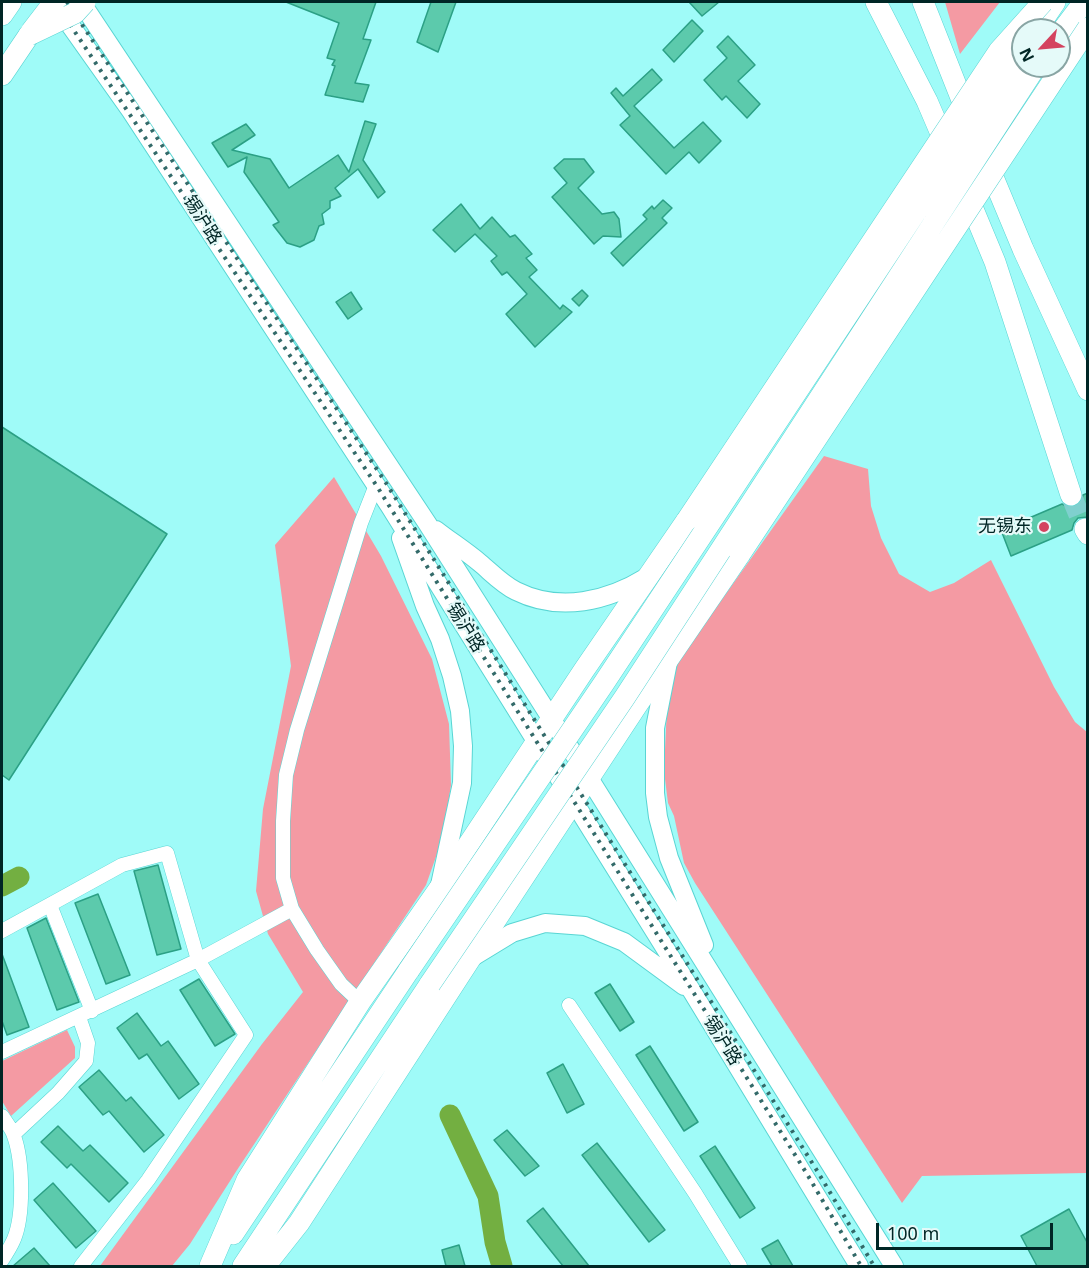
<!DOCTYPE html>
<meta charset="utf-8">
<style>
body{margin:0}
#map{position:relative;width:1089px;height:1268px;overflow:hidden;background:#9ffbf8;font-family:"Noto Sans",sans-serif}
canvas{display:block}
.frame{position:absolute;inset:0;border:3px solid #002625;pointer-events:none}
.north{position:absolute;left:1011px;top:18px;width:60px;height:60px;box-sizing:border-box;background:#e5faf9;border:2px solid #89a5a4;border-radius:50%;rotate:244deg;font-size:16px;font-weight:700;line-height:24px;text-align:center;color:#002625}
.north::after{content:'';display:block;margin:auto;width:21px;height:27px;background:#d4435f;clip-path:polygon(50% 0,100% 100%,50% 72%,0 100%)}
.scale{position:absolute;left:876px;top:1223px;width:177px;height:27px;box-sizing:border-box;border:3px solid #002625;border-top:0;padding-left:8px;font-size:18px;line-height:21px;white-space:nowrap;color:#002625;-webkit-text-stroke:4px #e5faf9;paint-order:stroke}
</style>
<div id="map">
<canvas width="1089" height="1268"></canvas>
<div class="frame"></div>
<div class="north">N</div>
<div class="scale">100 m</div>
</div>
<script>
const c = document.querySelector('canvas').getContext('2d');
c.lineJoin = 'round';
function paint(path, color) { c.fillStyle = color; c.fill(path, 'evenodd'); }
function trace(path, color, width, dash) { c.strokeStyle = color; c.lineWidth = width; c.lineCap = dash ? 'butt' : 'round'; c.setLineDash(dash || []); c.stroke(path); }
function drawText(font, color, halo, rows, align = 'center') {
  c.font = font + ' "Noto Sans","Noto Sans SC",sans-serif'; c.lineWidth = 4.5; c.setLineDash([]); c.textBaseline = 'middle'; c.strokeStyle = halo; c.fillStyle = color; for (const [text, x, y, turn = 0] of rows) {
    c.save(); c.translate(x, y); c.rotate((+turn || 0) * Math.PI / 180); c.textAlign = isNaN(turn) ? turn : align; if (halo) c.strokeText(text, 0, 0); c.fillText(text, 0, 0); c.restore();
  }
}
const green = new Path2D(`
 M945,2H1000L960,54Z
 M824,456L868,469L871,506L881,538L899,574L930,592L954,583L991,560L1054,687L1075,722L1087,732V1173L922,1176L902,1203L695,883L684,863L674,816L668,803L664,771L667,707L678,661Z
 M334,477L381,556L432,659L449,724L451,785L443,837L426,885L237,1170L190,1244L172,1266H100L262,1044L303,992L268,934L256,891L263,809L291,666L275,545Z
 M67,1030L75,1047V1058L11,1116L2,1101V1061Z`);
const river = new Path2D(`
 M2,886L19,877
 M450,1115L488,1196L495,1242L502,1266`);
const building = new Path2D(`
 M286,2H376L363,39L371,40L355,83L369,85L363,102L325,95L335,66L332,65L335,60L327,58L339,23Z
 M431,2H456L438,52L417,42Z
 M689,2H719L702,16Z
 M692,20L703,31L674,62L663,50Z
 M728,36L755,65L738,81L760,104L747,118L726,96L722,100L704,80L727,58L717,47Z
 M652,69L662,80L634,106L674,148L703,122L721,141L699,163L689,152L666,174L620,125L630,116L611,93L616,88L623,96Z
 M365,121L376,124L363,160L385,192L378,198L358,169L335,188L341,196L330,201V208L322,214L324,224L319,226L314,240L300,247L287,243L273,225L279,222L244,172L247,157L228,167L212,143L246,124L255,135L232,150L270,159L289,188L338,155L349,172Z
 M564,159H584L594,172L578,188L602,214L614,212L619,219L621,237L603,236L594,244L552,197L567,183L554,168Z
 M663,200L672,208L662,218L667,223L623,266L611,253L647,219L643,215L652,206L654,209Z
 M461,204L480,229L492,217L510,237L515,235L532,254L526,258L537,270L529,277L560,309L563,305L572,312L535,347L506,314L527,294L507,272L502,275L491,261L497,256L475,234L455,252L433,230Z
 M582,290L588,296L579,306L572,299Z
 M351,292L362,309L348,319L336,302Z
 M2,427L167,534L9,780L2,775Z
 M1088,493V517L1078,518L1074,523L1072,530L1011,556L1001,530L1062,504L1068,507H1075L1081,503L1083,495Z
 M158,865L181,949L157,955L134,871Z
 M98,894L130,975L106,984L75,903Z
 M46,918L79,1002L57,1010L27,928Z
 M2,954L29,1027L7,1035L2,1021Z
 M199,979L235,1034L215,1046L180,990Z
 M610,984L634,1022L620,1031L595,993Z
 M137,1013L161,1046L168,1041L199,1084L179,1099L147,1054L139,1059L117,1028Z
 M650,1046L698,1122L684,1131L636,1055Z
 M563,1064L584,1104L567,1113L547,1073Z
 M99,1070L126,1101L131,1097L164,1135L144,1152L109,1111L103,1115L79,1087Z
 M58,1126L83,1151L90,1145L128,1183L109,1202L71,1164L67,1168L41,1142Z
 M507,1130L539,1166L525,1176L494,1140Z
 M597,1143L665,1230L649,1242L582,1155Z
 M715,1146L755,1208L740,1218L700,1156Z
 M53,1183L96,1231L76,1248L34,1200Z
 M543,1208L589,1266H563L527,1221Z
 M1069,1209L1088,1244V1266H1037L1021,1236Z
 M778,1240L793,1266H772L762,1249Z
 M459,1245L465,1266H446L442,1250Z
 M34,1248L50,1266H13Z`);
const highwayTunnel = new Path2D(`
 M1071,495L1085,529`);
const minor = new Path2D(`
 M50,905L92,1011
 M2,931L122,865L167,853L198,960L246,1035L148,1180L81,1266
 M360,1002L341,984L317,950L292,909L283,878V821L286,775L297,730L361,523L376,485
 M569,1005L695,1193L740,1266
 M2,1052L198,960L292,909
 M2,1116C6,1122 12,1129 14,1136C23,1161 24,1215 14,1239C11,1246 6,1254 2,1260
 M14,1134L58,1093L86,1061L88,1043L79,1017`);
const major = new Path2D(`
 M81,2L427,523L589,778L894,1266
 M58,8L131,111L389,505L693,993L859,1266
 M436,530C450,541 466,551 480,563C492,573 502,584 516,591C560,613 608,601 647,577
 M401,538L425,606L440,639L452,676L460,711L463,746L462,783L440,885
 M668,662L655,728V793L658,817L669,858L704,945
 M471,958L512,933L545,923L585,926L624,942L684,986`);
const highway = new Path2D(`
 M876,2L927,101L948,150
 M923,2L969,118
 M2,15L11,2
 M1036,30L1055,2
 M1059,35L1084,2
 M2,75L29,35
 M985,158L1023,249L1088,390
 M965,190L995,262L1071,495
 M1085,529L1088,534
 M233,1234L409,970
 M210,1266L247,1180L360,1002L439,889L584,670L687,520
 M243,1266L430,984
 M265,1266L299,1223L470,959L637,705L740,554`);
const rail = new Path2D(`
 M55,2L378,488L807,1174L861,1266
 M67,2L386,483L816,1169L874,1266`);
const highwayBridge = new Path2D(`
 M31,32L54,2
 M29,35L75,13L85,2
 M687,520L999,51L1043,2
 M740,554L1088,28
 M409,970L604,683L1023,50
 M430,984L625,697L1036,66`);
const markers = [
 [1044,527,6,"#d4435f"]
];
const streetNames = [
 ["锡沪路",202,220,57],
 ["锡沪路",465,628,58],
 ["锡沪路",722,1041,58]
];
const poiNames = [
 ["无锡东",1032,527]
];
paint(green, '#f49aa3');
trace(river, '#73af41', 21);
paint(building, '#5ccaac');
trace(building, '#2ba085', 1.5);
trace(highwayTunnel, '#7fd0ce', 21, [21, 10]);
trace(minor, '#59d5d3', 15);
trace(major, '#59d5d3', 20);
trace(highway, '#59d5d3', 22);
trace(minor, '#fff', 14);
trace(major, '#fff', 18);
trace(highway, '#fff', 21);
trace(rail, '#336a69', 4, [3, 6]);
trace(highwayBridge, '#59d5d3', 22, []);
trace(highwayBridge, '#fff', 21);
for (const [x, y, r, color] of markers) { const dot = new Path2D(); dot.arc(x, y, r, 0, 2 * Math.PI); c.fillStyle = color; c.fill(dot); trace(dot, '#e5faf9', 2); }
drawText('18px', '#002625', '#e5faf9', streetNames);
drawText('18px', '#002625', '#e5faf9', poiNames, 'right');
</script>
